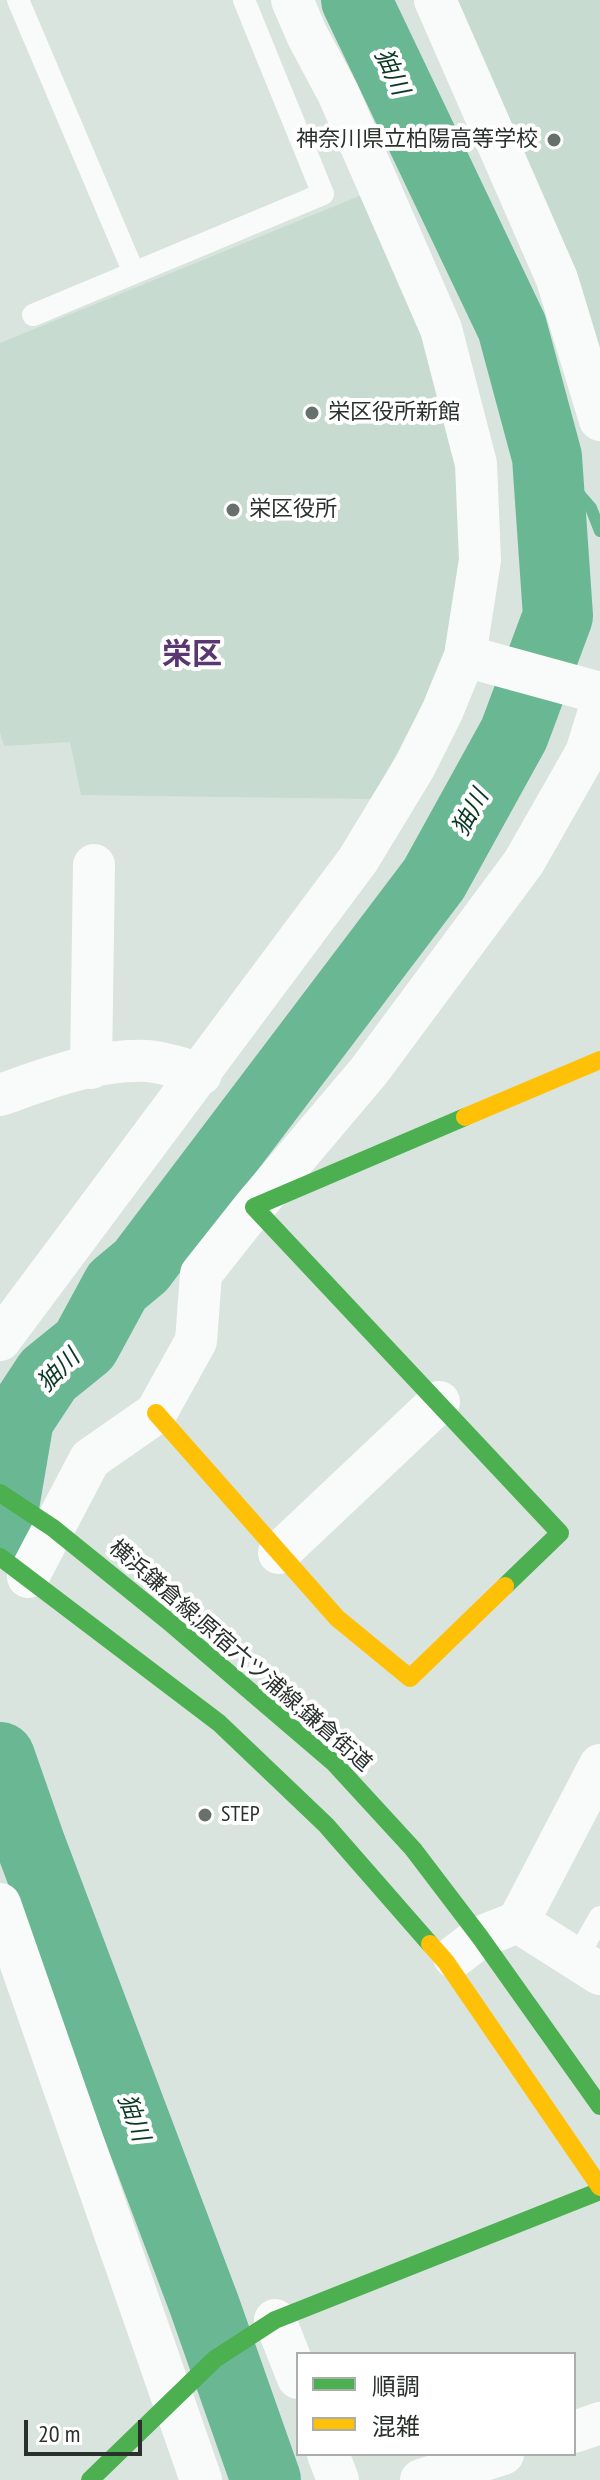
<!DOCTYPE html>
<meta charset="utf-8">
<style>
body{margin:0}
#map{position:relative;width:600px;height:2480px;overflow:hidden;background:#d9e4de;font-family:"PT Sans Narrow","Noto Sans JP",sans-serif}
canvas{display:block}
.legend{position:absolute;left:296px;top:2352px;width:280px;height:104px;box-sizing:border-box;background:#fff;border:2px solid #aaadab;margin:0;padding:10px 14px;list-style:none;font-size:24px;color:#2a312d}
.legend li{display:flex;align-items:center;gap:16px;height:40px}
.legend b{width:40px;border:2px solid #aaadab}
.scale{position:absolute;left:24px;top:2420px;width:118px;height:36px;box-sizing:border-box;border:4px solid #2a312d;border-top:0;padding-left:10px;font-size:24px;line-height:28px;white-space:nowrap;color:#2a312d;-webkit-text-stroke:6px #fff;paint-order:stroke}
</style>
<div id="map">
<canvas width="600" height="2480"></canvas>
<ul class="legend">
<li><b style="height:10px;background:#4caf50"></b>順調</li>
<li><b style="height:10px;background:#ffc107"></b>混雑</li>
</ul>
<div class="scale">20 m</div>
</div>
<script>
const c = document.querySelector('canvas').getContext('2d');
c.lineJoin = 'round';
function paint(path, color) { c.fillStyle = color; c.fill(path, 'evenodd'); }
function trace(path, color, width, dash) { c.strokeStyle = color; c.lineWidth = width; c.lineCap = dash ? 'butt' : 'round'; c.setLineDash(dash || []); c.stroke(path); }
function drawText(font, color, halo, rows, align = 'center') {
  c.font = font + ' "PT Sans Narrow","Noto Sans JP",sans-serif'; c.lineWidth = 8; c.setLineDash([]); c.textBaseline = 'middle'; c.strokeStyle = halo; c.fillStyle = color; for (const [text, x, y, turn = 0] of rows) {
    c.save(); c.translate(x, y); c.rotate((+turn || 0) * Math.PI / 180); c.textAlign = isNaN(turn) ? turn : align; if (halo) c.strokeText(text, 0, 0); c.fillText(text, 0, 0); c.restore();
  }
}
const built = new Path2D(`
 M447,0H600V379Z
 M369,192L428,333L464,461L460,632L373,799L81,795L70,742L4,746L0,732V343Z`);
const stream = new Path2D(`
 M547,457L591,508L600,531`);
const river = new Path2D(`
 M0,1530L19,1419L48,1375L85,1345L117,1286L141,1266L434,879L514,734L558,616L547,457L512,327L356,0
 M0,1757L30,1843L204,2304L266,2480`);
const lane = new Path2D(`
 M18,0L134,273
 M33,315L323,194L244,0
 M576,1959L600,1917`);
const street = new Path2D(`
 M435,0L557,279L600,420
 M465,656L600,693
 M91,1068L94,865
 M0,1095C46,1079 96,1059 146,1061C164,1062 183,1069 201,1074
 M0,1340L358,860L415,766L442,712L465,656L480,560L476,464L441,329L338,93L307,35L292,0
 M279,1553L439,1402
 M28,1577L90,1459L156,1413L196,1341L201,1274L254,1207L369,1071L524,862L586,753L600,708
 M0,1904L201,2480
 M518,1922L600,1765
 M454,1957L480,1937L518,1922L600,1974
 M275,2320L298,2378
 M574,2432L600,2423
 M328,2454L338,2480
 M421,2480L503,2454`);
const fast = new Path2D(`
 M465,1117L254,1207L560,1533L505,1586
 M0,1493L53,1528L168,1621L334,1763L413,1849L480,1937L600,2106
 M0,1557L219,1723L326,1825L430,1944
 M90,2480L215,2359L275,2320L600,2191`);
const slow = new Path2D(`
 M465,1117L600,1060
 M156,1413L337,1618L410,1678L505,1586
 M430,1944L446,1962L600,2187`);
const markers = [
 [554,140,8,"#67706b"],
 [312,413,8,"#67706b"],
 [233,510,8,"#67706b"],
 [205,1815,8,"#67706b"]
];
const poiNames = [
 ["神奈川県立柏陽高等学校",538,140,"right"],
 ["栄区役所新館",328,413],
 ["栄区役所",249,510],
 ["STEP",221,1815]
];
const streetNames = [
 ["横浜鎌倉線;原宿六ツ浦線;鎌倉街道",240,1656,41]
];
const waterNames = [
 ["㹨川",391,72,65],
 ["㹨川",471,813,-61],
 ["㹨川",59,1371,-45],
 ["㹨川",133,2118,70]
];
const districtNames = [
 ["栄区",192,655]
];
paint(built, '#c8dbd0');
trace(stream, '#6ab794', 12);
trace(river, '#6ab794', 70);
trace(lane, '#f9fbfa', 22);
trace(street, '#f9fbfa', 42);
trace(fast, '#4caf50', 18);
trace(slow, '#ffc107', 18);
for (const [x, y, r, color] of markers) { const dot = new Path2D(); dot.arc(x, y, r, 0, 2 * Math.PI); c.fillStyle = color; c.fill(dot); trace(dot, '#fff', 3); }
drawText('22px', '#2a312d', '#fff', poiNames, 'left');
drawText('22px', '#2a312d', '#fff', streetNames);
drawText('italic 24px', '#0c3925', '#fff', waterNames);
drawText('bold 30px', '#593770', '#fff', districtNames);
</script>
